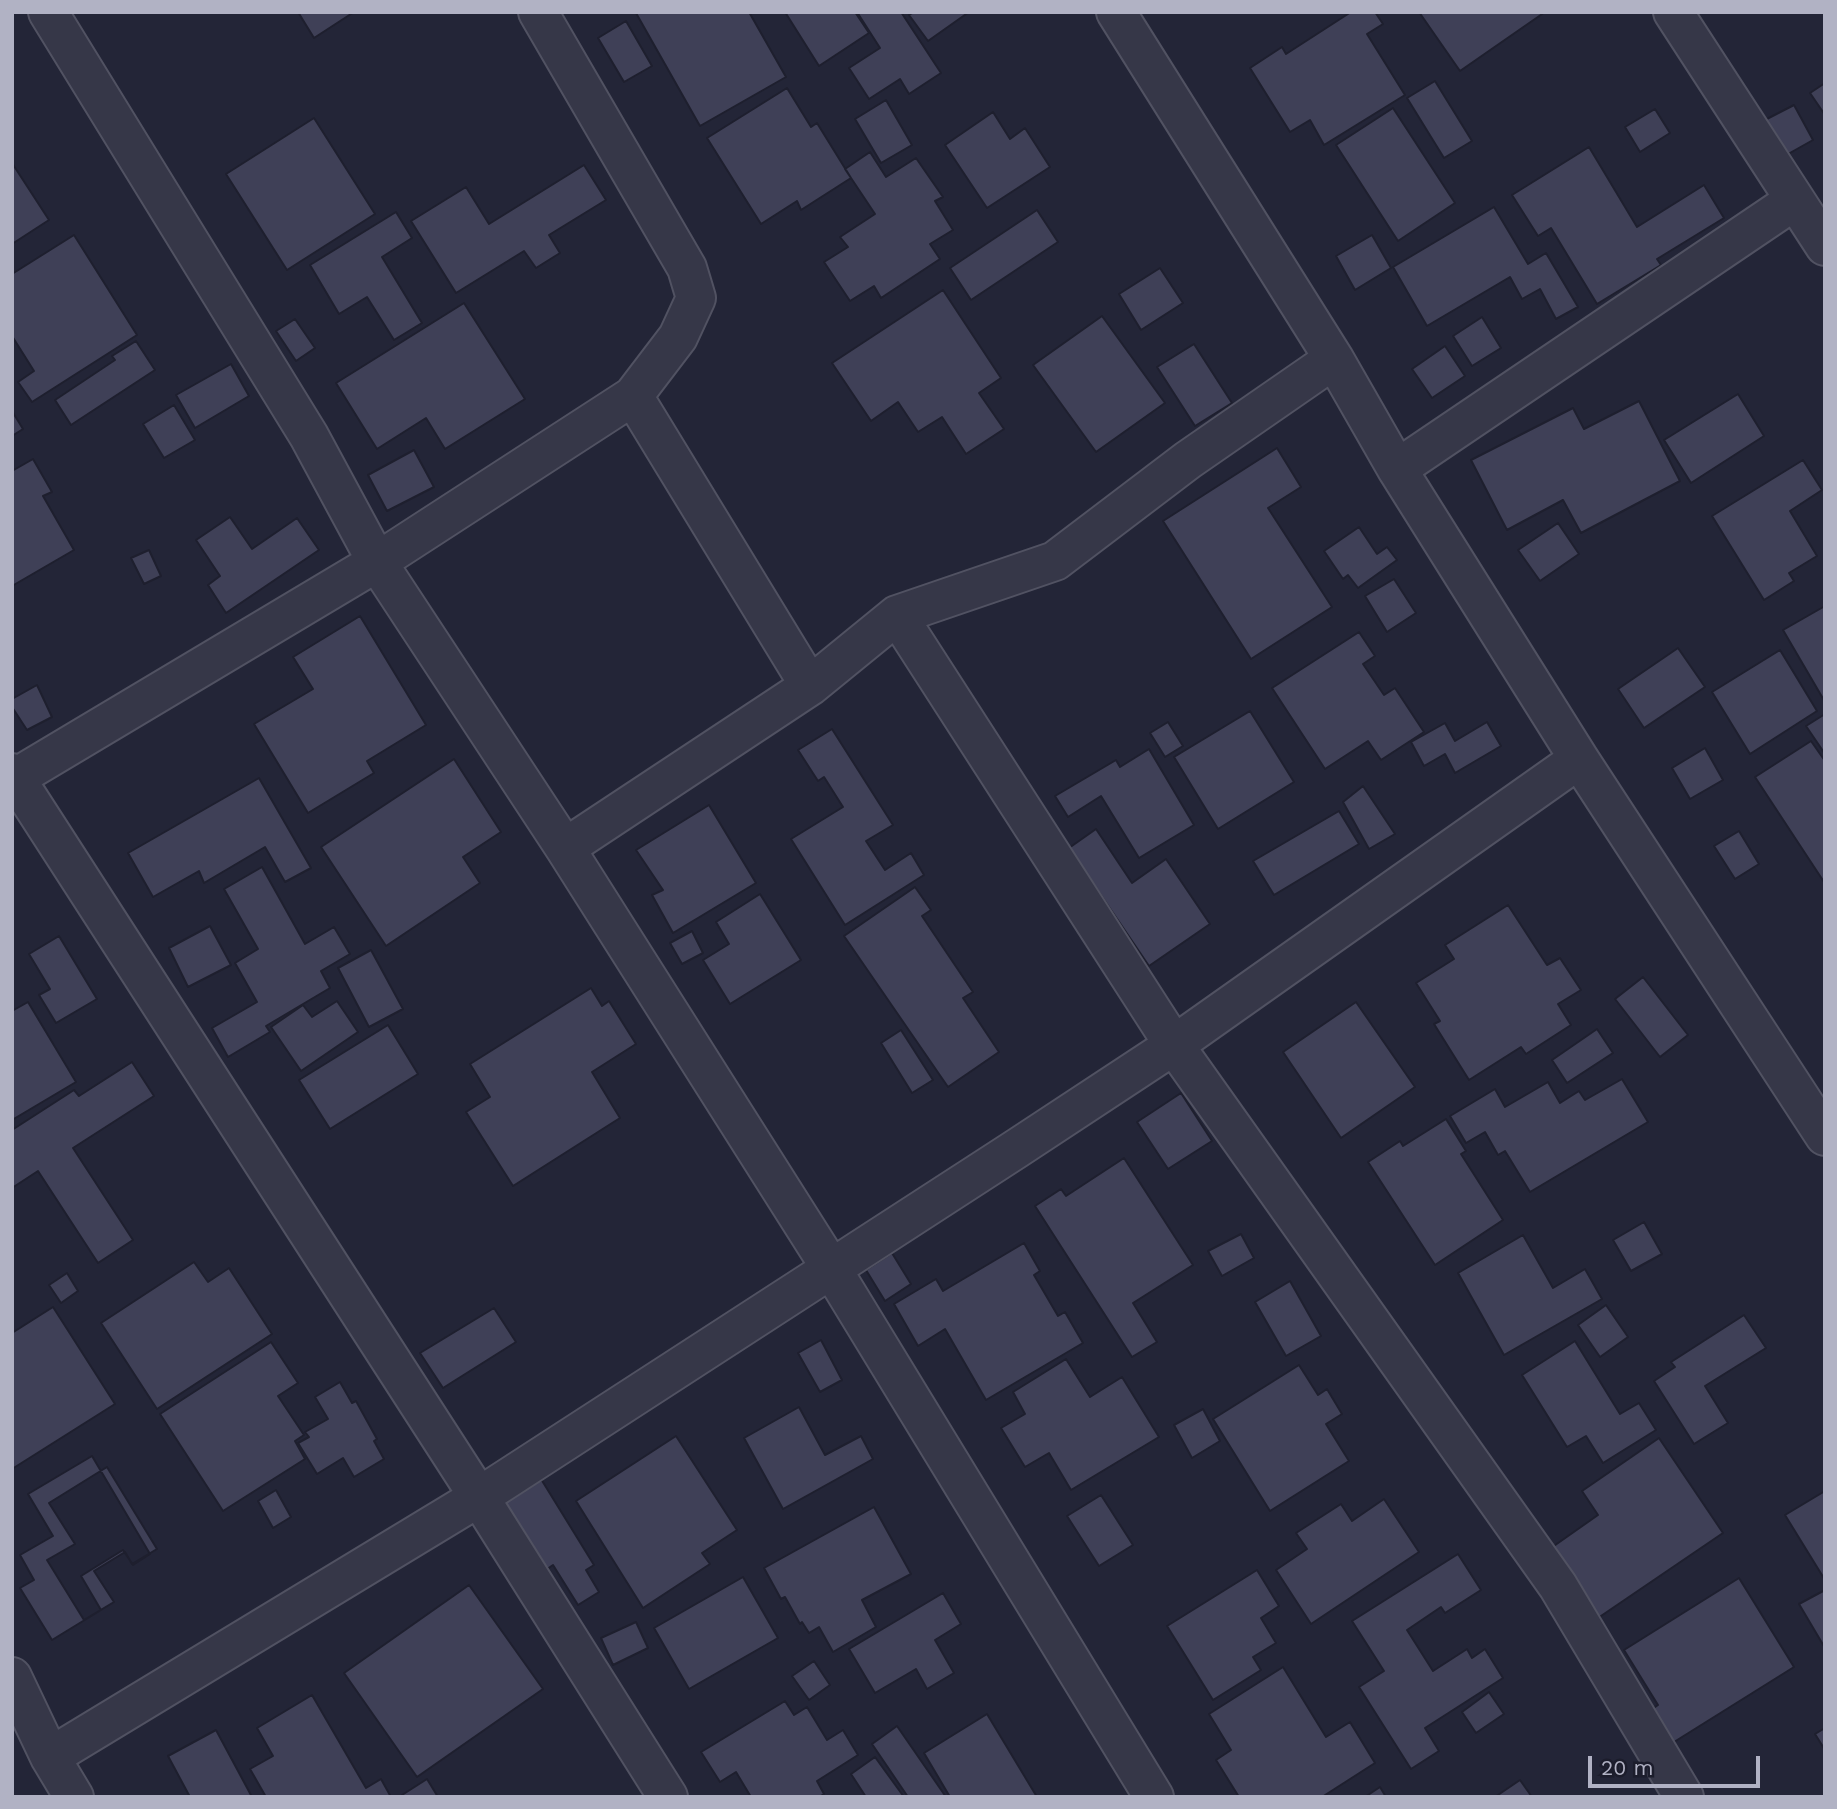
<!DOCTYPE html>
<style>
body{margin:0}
#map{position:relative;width:1837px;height:1809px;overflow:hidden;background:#232537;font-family:"Work Sans",sans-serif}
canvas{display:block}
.frame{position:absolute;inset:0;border:14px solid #b1b2c4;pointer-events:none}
.scale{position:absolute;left:1588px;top:1756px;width:172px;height:32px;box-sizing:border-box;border:4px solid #b1b2c4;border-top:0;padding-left:9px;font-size:21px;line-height:24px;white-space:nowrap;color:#b1b2c4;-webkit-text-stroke:5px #1c1d2c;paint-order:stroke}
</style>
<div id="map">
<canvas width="1837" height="1809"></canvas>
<div class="frame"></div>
<div class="scale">20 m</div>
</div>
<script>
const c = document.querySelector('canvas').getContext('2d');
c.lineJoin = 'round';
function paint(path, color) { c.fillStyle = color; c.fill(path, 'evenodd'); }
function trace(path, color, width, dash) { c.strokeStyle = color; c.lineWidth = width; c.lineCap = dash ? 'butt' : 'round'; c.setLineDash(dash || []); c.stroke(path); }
const building = new Path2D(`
 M298,12H354L314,38Z
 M637,12H749L786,77L700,126L636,13Z
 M785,12H855L869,33L819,66Z
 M857,12H901L941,73L909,94L900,79L869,99L849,68L880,48Z
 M914,12H969L928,41L909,15Z
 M1351,12H1375L1383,24L1367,34L1405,95L1324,145L1310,120L1290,132L1250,68L1282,47L1286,54Z
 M1419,12H1545L1460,71Z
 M626,21L652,66L624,82L598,38Z
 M1435,81L1472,141L1444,158L1407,98Z
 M1825,83V115L1810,93Z
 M787,88L811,127L817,123L851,178L801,210L797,201L761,224L707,138Z
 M886,100L912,145L881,163L855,119Z
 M1794,105L1813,140L1781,158L1761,122Z
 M1393,108L1455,203L1398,241L1336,145Z
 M1655,109L1670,133L1640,152L1625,127Z
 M993,112L1010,139L1025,128L1050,167L987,208L945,145Z
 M314,118L375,214L287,270L226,174Z
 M1589,147L1637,227L1704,185L1724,218L1657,259L1661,265L1597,304L1551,228L1538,236L1512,195Z
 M870,152L886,177L916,158L943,197L935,201L953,230L930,244L940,259L881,298L874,286L850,301L824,262L848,247L840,237L875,214L845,169Z
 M12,163L49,220L12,244Z
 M584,165L606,200L549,235L560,253L536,268L524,251L456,293L411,221L466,187L489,224Z
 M1494,207L1528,264L1546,253L1578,307L1556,319L1540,289L1522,299L1510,277L1427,326L1393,267Z
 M1037,210L1058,242L971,300L950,268Z
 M396,212L412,238L382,257L422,323L394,340L367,297L339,314L310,265Z
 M74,235L137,335L32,402L18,382L34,371L12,336V274Z
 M1372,235L1391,268L1355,290L1336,256Z
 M1160,268L1183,303L1141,330L1119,294Z
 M943,290L1001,378L979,393L1004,429L966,454L942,417L918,432L898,402L871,421L832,363Z
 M464,303L525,399L445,449L426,418L377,449L336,383Z
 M1102,316L1165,403L1096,452L1033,365Z
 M1482,317L1501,348L1472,366L1453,336Z
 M295,319L315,348L296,361L276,331Z
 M136,341L155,370L71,425L55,400L115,360L112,356Z
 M1194,344L1232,403L1195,426L1157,367Z
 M1445,346L1465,376L1432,398L1412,369Z
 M231,364L249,396L195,428L176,395Z
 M1738,394L1764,436L1691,483L1664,440Z
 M1639,401L1680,481L1581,533L1563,500L1507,530L1471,460L1573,408L1584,429Z
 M174,405L195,440L164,458L143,424Z
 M12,411L23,429L12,436Z
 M1277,448L1301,487L1268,508L1332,607L1251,659L1163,521Z
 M414,450L434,487L387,511L368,475Z
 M33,459L52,492L43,496L74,550L12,586V471Z
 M1803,460L1822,490L1790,511L1817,556L1789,573L1794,581L1764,600L1712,516Z
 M230,517L252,549L297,518L319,550L226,613L208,585L220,576L196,540Z
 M1558,523L1579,554L1540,581L1518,550Z
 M1359,527L1377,554L1387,547L1397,560L1358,588L1348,575L1343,579L1324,551Z
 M149,550L161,576L144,584L131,558Z
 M1394,579L1416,613L1387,632L1365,596Z
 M1825,606V702L1783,630Z
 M360,616L426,725L367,761L374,773L308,813L254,724L313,689L293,657Z
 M1359,632L1375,656L1363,664L1384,695L1395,688L1424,732L1381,760L1368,741L1325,769L1272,688Z
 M1678,648L1705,687L1644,728L1618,689Z
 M1780,650L1817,711L1750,754L1712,692Z
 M37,685L52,717L27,730L12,707V699Z
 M1250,711L1294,782L1218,829L1174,757Z
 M1825,714V754L1806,726Z
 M1168,722L1183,746L1165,757L1150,733Z
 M1487,722L1501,746L1455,773L1445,754L1424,766L1411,742L1445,723L1455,741Z
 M832,729L893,825L866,841L885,870L911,853L924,875L845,925L791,839L843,807L824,777L818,781L798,750Z
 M1811,741L1825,761L1824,882L1755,777Z
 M1705,748L1723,780L1690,799L1672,768Z
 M1149,749L1194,825L1139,858L1101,796L1068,817L1055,796L1116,760L1120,767Z
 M454,759L501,832L463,857L480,883L386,946L321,847Z
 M259,778L311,868L285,882L265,847L204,883L199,871L153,897L128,853Z
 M1363,786L1395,834L1369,849L1343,802Z
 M709,805L756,883L673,933L652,895L663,890L636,850Z
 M1339,811L1359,844L1274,895L1253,861Z
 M1096,829L1132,883L1166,859L1210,924L1149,966L1069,848Z
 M1739,831L1759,864L1735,879L1714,846Z
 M262,867L305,944L334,927L350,954L321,971L330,988L266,1026L270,1032L228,1057L212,1028L257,1002L235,963L258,949L224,889Z
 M915,887L931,910L922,916L973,992L963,998L999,1052L948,1087L844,936Z
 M760,894L801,960L730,1004L703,960L729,944L716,922Z
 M1508,905L1547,965L1560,958L1581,990L1558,1004L1571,1025L1526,1054L1521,1047L1469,1080L1434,1024L1440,1021L1416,983L1454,959L1445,945Z
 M210,926L231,965L188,987L169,948Z
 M692,931L703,953L682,964L670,943Z
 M59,936L97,999L56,1023L39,995L50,989L29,954Z
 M371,950L403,1009L369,1027L338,968Z
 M1643,977L1688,1035L1660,1057L1615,999Z
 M591,988L602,1006L609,1001L636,1044L592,1072L620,1118L513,1186L466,1112L490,1097L470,1064Z
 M337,1001L358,1032L301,1071L271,1027L303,1005L312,1017Z
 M28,1002L76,1082L12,1120V1011Z
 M1356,1002L1415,1087L1341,1138L1283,1052Z
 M388,1025L418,1074L330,1129L299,1080Z
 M1597,1029L1613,1053L1567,1083L1552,1060Z
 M901,1030L933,1080L912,1093L881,1043Z
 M132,1062L154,1096L73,1148L133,1240L98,1263L38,1171L12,1188V1130L74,1090L79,1096Z
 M1622,1079L1648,1122L1530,1192L1505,1151L1498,1155L1485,1132L1466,1143L1450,1116L1495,1089L1505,1107L1548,1082L1560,1103L1579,1091L1585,1100Z
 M1181,1093L1212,1141L1168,1169L1137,1122Z
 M1446,1119L1466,1151L1461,1154L1503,1220L1435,1265L1368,1162L1400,1141L1403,1146Z
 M1124,1158L1193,1265L1133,1303L1157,1342L1132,1357L1035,1206L1061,1189L1066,1196Z
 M1644,1222L1662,1254L1631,1271L1613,1240Z
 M1241,1234L1254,1258L1222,1276L1208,1251Z
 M1523,1235L1553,1288L1585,1269L1602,1299L1504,1355L1458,1273Z
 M1024,1243L1040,1271L1034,1275L1058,1316L1065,1312L1083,1343L986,1400L945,1329L918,1346L894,1304L936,1279L943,1291Z
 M892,1253L911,1284L885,1301L866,1270Z
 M194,1262L208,1282L229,1268L272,1334L157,1409L101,1323Z
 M67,1273L78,1291L61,1303L49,1285Z
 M1290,1281L1321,1336L1286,1356L1255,1302Z
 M1606,1305L1628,1337L1600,1357L1578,1325Z
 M53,1307L115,1404L12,1469V1333Z
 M494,1308L516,1342L443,1388L420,1353Z
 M1744,1315L1766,1348L1705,1386L1728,1423L1694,1444L1654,1381L1675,1367L1671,1362Z
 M821,1340L842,1380L820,1392L798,1353Z
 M1575,1341L1620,1414L1639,1403L1656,1430L1603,1463L1586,1436L1567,1447L1522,1375Z
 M271,1342L298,1383L278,1396L304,1435L295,1441L305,1459L223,1511L160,1414Z
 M1066,1359L1090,1397L1122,1377L1159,1437L1071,1490L1049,1453L1025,1467L1001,1428L1025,1414L1013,1392Z
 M1299,1365L1318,1395L1327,1389L1342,1414L1326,1424L1349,1461L1270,1511L1213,1419Z
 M340,1382L352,1403L356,1401L377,1439L374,1441L384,1459L354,1477L343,1458L317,1474L298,1443L309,1437L305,1432L328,1419L315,1397Z
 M799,1407L825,1455L861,1436L873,1459L783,1509L744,1438Z
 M1203,1409L1220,1441L1192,1458L1174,1425Z
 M676,1436L737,1530L702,1553L710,1564L643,1608L576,1501Z
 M1659,1438L1723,1533L1598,1618L1551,1548L1598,1515L1582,1491Z
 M92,1456L150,1554L133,1565L123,1550L81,1576L101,1610L52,1640L20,1588L34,1580L20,1555L53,1536L28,1494Z
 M107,1467L157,1549L132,1564L125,1552L94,1571L114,1602L84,1620L47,1560L75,1544L49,1503Z
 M541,1479L594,1565L586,1570L599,1592L578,1605L553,1565L540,1574L497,1505Z
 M276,1490L291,1517L273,1528L258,1501Z
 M1825,1491V1580L1785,1515Z
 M1101,1495L1133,1545L1099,1566L1067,1516Z
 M1384,1499L1419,1552L1311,1624L1276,1570L1307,1549L1296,1533L1341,1504L1352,1521Z
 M874,1507L911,1574L862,1600L876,1627L833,1652L819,1627L809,1633L802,1622L800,1624L785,1597L781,1599L764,1568Z
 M1458,1554L1481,1590L1445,1613L1441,1607L1407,1630L1433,1671L1467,1649L1472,1658L1485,1649L1503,1678L1425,1728L1439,1751L1411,1769L1359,1687L1384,1671L1352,1621Z
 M1257,1570L1279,1606L1261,1618L1276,1643L1253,1657L1261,1670L1213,1700L1167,1626Z
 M743,1577L778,1638L689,1689L654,1628Z
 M1739,1578L1794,1667L1666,1747L1645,1714L1658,1705L1624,1650Z
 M469,1585L543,1689L417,1777L344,1673Z
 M1825,1590V1648L1799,1604Z
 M943,1593L961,1624L935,1640L954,1673L927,1689L916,1669L875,1693L849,1649Z
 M636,1622L648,1648L613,1665L601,1638Z
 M814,1661L830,1685L809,1700L792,1676Z
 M1283,1667L1326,1737L1350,1722L1375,1763L1322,1797H1239L1216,1760L1231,1750L1209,1714Z
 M1489,1692L1504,1714L1476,1733L1462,1712Z
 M312,1695L366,1788L381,1779L391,1797H266L250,1769L273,1756L257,1728Z
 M785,1701L794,1715L807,1707L827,1740L843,1730L858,1755L817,1781L824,1794L819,1797H751L736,1772L720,1782L701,1752Z
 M987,1714L1037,1797H950L924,1753Z
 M897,1726L946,1797H908L872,1744Z
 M1825,1728V1750L1815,1734Z
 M216,1730L252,1797H190L168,1756Z
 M875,1757L904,1797H866L851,1774Z
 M427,1779L438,1797H403L402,1795Z
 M1520,1780L1532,1797H1495Z
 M1380,1787L1386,1797H1365Z`);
const minor = new Path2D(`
 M48,12L309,436L377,562L565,848L831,1268L1154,1797
 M1116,12L1334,359L1397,469L1579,759L1825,1136
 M1673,12L1825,246
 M633,396L810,686
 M1397,469L1795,200
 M897,615L1174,1045L1558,1586L1684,1797
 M12,773L479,1497L668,1797
 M12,780L377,562L633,396L678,337L696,298L687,268L538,12
 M565,848L810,686L897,615L1055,561L1188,460L1334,359
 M12,1677L50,1757L74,1797
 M50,1757L479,1497L1016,1149L1174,1045L1579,759`);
paint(building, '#3f4057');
trace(building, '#1e1f2e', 2);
trace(minor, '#515262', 42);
trace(minor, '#363748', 38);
</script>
